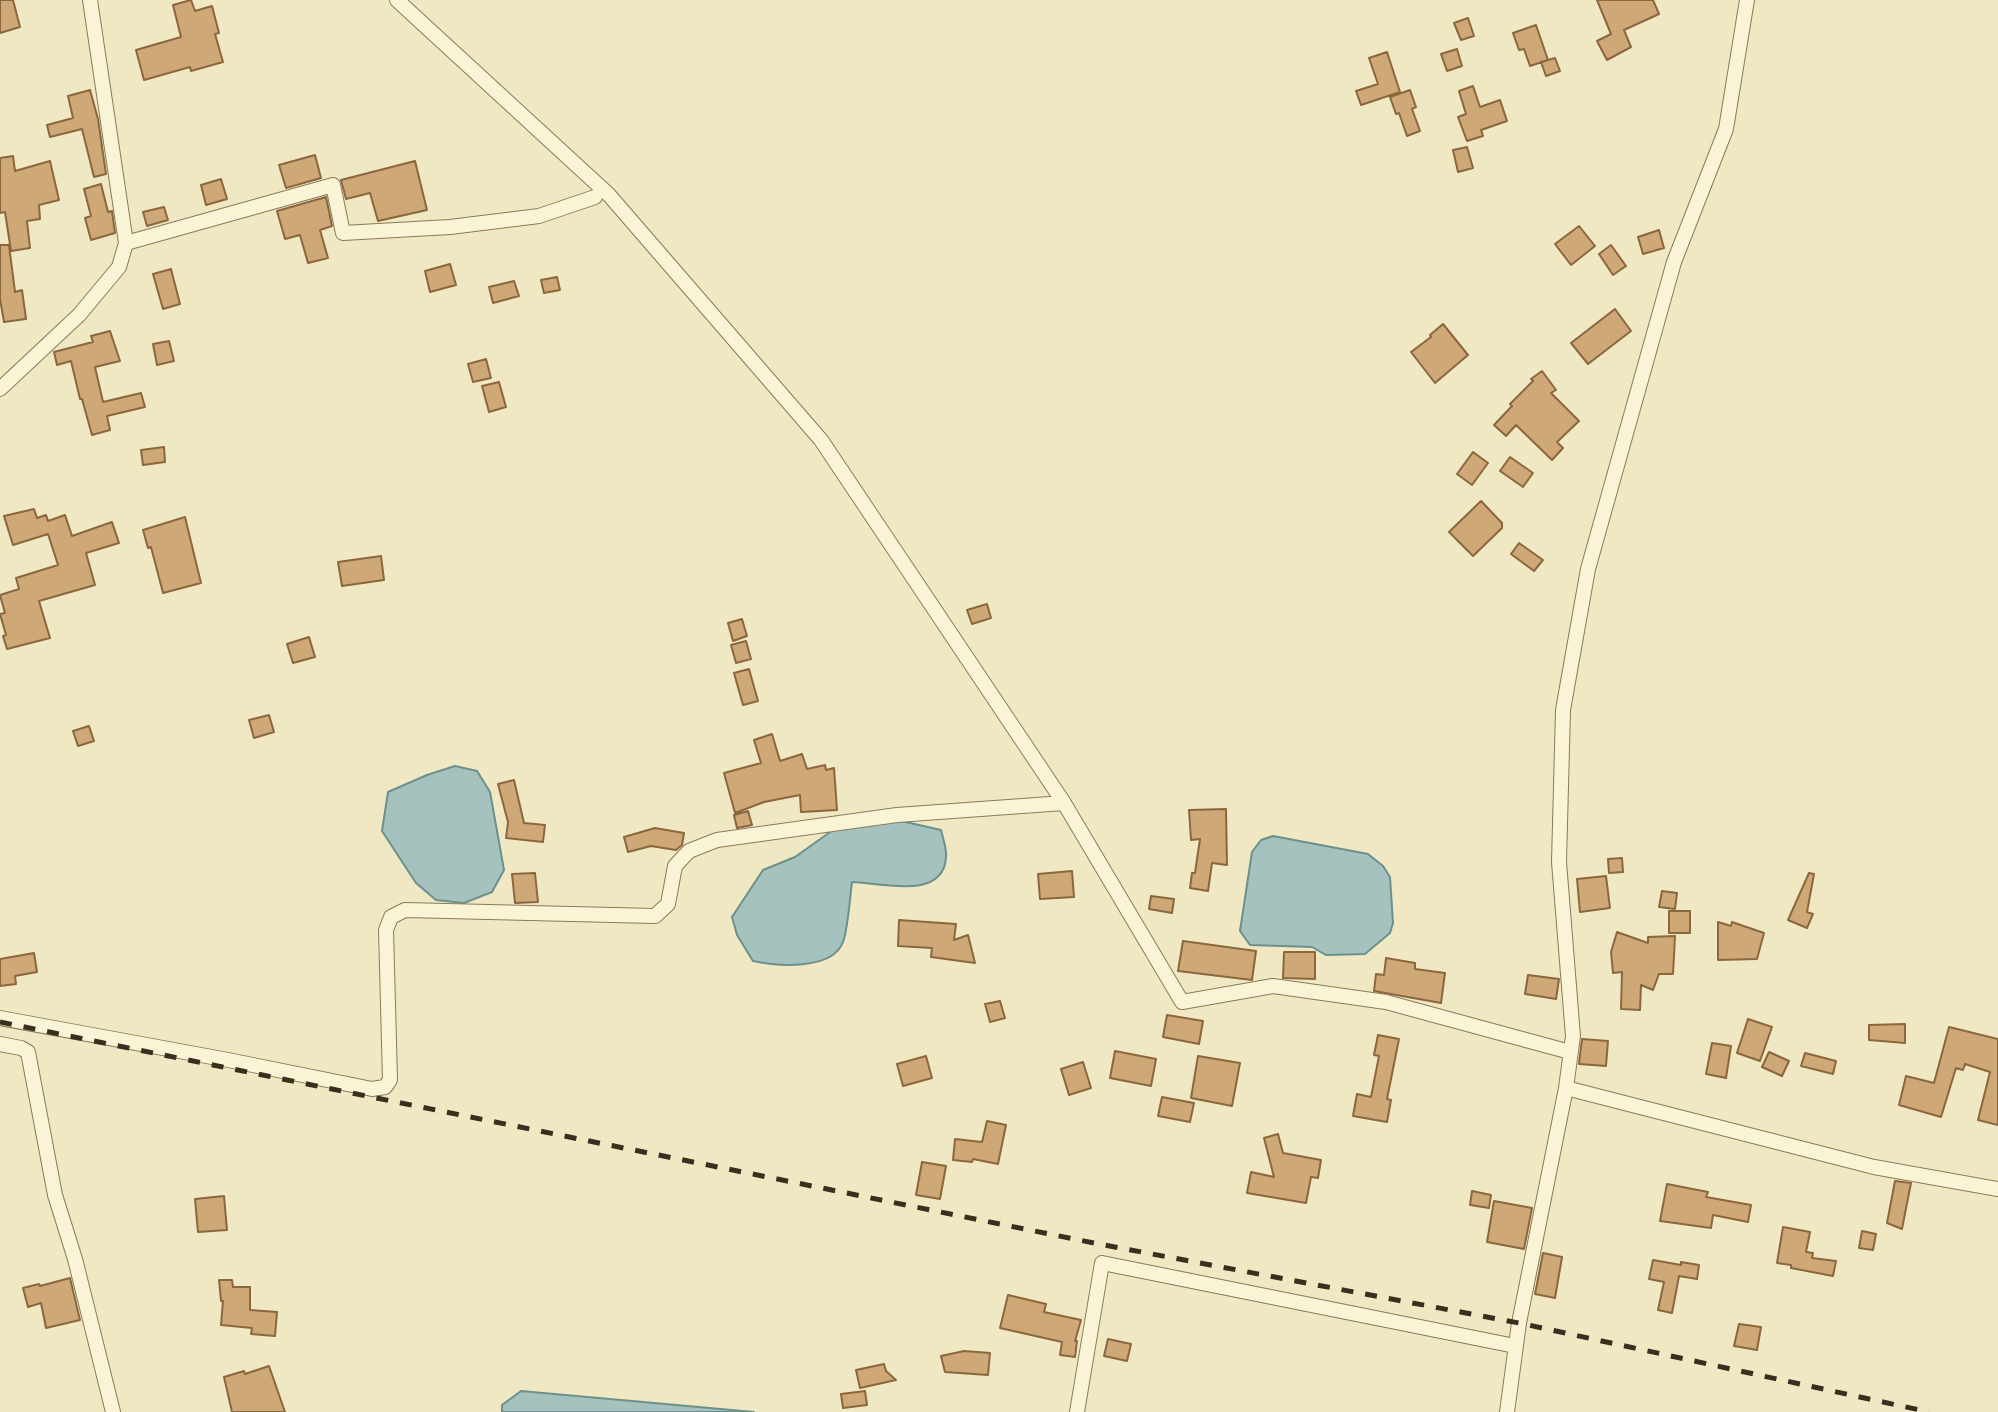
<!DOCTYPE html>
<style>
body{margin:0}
canvas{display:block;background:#f0e8c3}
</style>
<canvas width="1998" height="1412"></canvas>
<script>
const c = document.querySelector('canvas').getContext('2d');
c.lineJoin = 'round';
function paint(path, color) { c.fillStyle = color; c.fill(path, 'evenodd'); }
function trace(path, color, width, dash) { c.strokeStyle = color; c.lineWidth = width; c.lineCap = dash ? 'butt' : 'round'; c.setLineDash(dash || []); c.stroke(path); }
const water = new Path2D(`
 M455,766L477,771L490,792L504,870L492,892L464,903L436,900L416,883L382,831L388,792L427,775Z
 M897,820L941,830C943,839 947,849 946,857C944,901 880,883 852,882C850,896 848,929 843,942C832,971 777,966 753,961L737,935L732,917L763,870L795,857L840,825Z
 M1273,836L1368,854L1383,866L1390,877L1393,923L1390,933L1365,954L1326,955L1312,947L1250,945L1240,931L1252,852L1261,840Z
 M521,1391L754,1412H502V1405Z`);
const building = new Path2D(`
 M0,0H13L20,27L0,33Z
 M191,0L195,11L212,6L219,33L215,34L223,62L191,71L190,67L144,80L136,50L181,37L173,5Z
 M1597,0H1653L1659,14L1624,30L1631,47L1607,60L1597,41L1611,34Z
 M1468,18L1474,36L1461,40L1454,23Z
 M1536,25L1548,60L1530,66L1524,49L1519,50L1513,33Z
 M1457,49L1462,66L1447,71L1441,54Z
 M1387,52L1400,92L1361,105L1356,91L1378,84L1369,58Z
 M1555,58L1560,71L1546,76L1541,62Z
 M1473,86L1480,107L1500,100L1507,121L1481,130L1483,136L1467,141L1458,117L1466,114L1459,91Z
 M90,90L98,119L106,174L94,177L82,129L50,137L47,125L73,118L68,96Z
 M1410,90L1416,107L1412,109L1420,131L1407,136L1399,113L1396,114L1390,97Z
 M1467,147L1473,168L1458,172L1453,150Z
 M315,155L321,178L286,188L279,165Z
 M13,156L15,171L50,161L59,200L39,205L40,219L27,221L30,248L11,251L5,212L0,213V158Z
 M415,161L427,210L378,221L370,193L346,199L341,180Z
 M221,179L227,199L206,205L201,185Z
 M101,184L108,212L112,211L115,233L91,240L85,218L91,216L84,189Z
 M326,197L332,226L320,230L328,258L308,263L300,235L285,239L277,211Z
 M164,207L168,220L147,226L143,212Z
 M1579,226L1595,246L1571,265L1555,244Z
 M1659,230L1664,248L1643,254L1638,237Z
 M0,245H9L15,292L22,290L26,319L4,322L0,299Z
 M1611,245L1626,266L1613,275L1599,254Z
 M450,264L456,285L430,292L425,271Z
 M171,269L180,304L163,309L153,274Z
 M557,277L560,290L544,293L541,280Z
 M514,281L519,296L493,303L489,287Z
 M1615,309L1631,331L1588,364L1571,343Z
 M1443,324L1468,355L1435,383L1411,352L1431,337L1430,335Z
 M110,331L120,361L95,367L103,402L141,393L145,407L107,416L110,430L92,435L82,399H80L71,361L57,365L54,352L93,342L91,336Z
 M169,341L174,361L157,365L153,344Z
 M486,359L491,378L473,382L468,364Z
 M1542,371L1556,390L1551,393L1579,421L1557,442L1563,448L1552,460L1516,425L1506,436L1494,425L1512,406L1510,404L1533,381L1531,379Z
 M499,382L506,407L489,412L482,386Z
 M164,447L165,462L143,465L141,450Z
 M1473,452L1488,463L1472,485L1457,474Z
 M1510,457L1533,473L1523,487L1500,471Z
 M1481,501L1502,523V528L1473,556L1449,532Z
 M34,509L37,518L46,515L48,521L65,515L72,536L112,522L119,543L86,553L95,585L39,601L50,638L7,649L3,636L6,635L0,614L5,613L0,595L19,589L16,578L58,565L48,534L13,545L4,516Z
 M185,517L201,583L163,593L151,547L148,548L143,530Z
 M1519,543L1543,560L1534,571L1511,554Z
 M381,556L384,580L342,586L338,562Z
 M987,604L991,618L972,624L967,610Z
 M742,619L747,636L733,641L728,623Z
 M309,637L315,657L293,663L287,644Z
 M746,641L751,659L736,663L731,645Z
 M749,669L758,701L743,705L734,673Z
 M269,715L274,732L254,738L249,720Z
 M89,726L94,741L78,746L73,731Z
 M772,734L780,761L802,754L807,769L825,765L826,770L834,768L837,810L801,812L800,795L764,802L735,813L724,773L761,763L754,740Z
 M514,780L524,823L545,825L543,842L506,838L508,822L498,784Z
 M1226,809L1227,865L1212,863L1208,891L1190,888L1192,873H1195L1200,839L1191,840L1189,810Z
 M748,811L752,825L737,828L734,815Z
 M655,828L684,833L682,845L676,850L651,846L628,852L624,837Z
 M1622,858L1623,872L1609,873L1608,859Z
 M1072,871L1074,897L1040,899L1038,874Z
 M535,873L538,902L515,903L512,874Z
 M1809,873L1814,874L1807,912L1813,914L1807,928L1788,920Z
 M1606,876L1610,908L1580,912L1577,879Z
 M1662,891L1677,893L1675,909L1659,907Z
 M1151,896L1174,899L1172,913L1149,909Z
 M1669,911H1690V933H1669Z
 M899,920L956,924L954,940L968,935L975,963L931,957L932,948L898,946Z
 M1718,922L1731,926L1732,922L1764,933L1757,959L1718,960Z
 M1617,932L1648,943V937L1675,936L1673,974H1659L1653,990L1641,985L1640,1010L1621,1009L1622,972L1613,973L1611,952Z
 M1183,941L1256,951L1252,980L1178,971Z
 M1284,952H1315V979L1283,978Z
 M34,953L37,972L15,976L16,984L0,986V959Z
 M1386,958L1415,963V969L1445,973L1441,1003L1374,991L1376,974L1384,975Z
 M1528,975L1559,979L1556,999L1525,994Z
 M1000,1001L1005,1018L990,1022L985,1004Z
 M1167,1015L1203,1021L1199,1044L1163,1037Z
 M1748,1019L1772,1027L1760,1061L1737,1053Z
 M1905,1024V1043L1869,1040V1025Z
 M1949,1027L1998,1039V1125L1978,1120L1990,1072L1965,1064L1963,1070L1956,1068L1941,1117L1899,1105L1906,1076L1934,1083Z
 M1378,1035L1399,1039L1387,1099L1391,1100L1387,1122L1353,1116L1357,1094L1371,1097L1379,1056L1374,1055Z
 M1582,1039L1608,1041L1606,1066L1579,1064Z
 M1712,1043L1731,1046L1726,1078L1706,1074Z
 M1115,1051L1156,1059L1151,1086L1110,1078Z
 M1769,1052L1789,1061L1782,1076L1762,1067Z
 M1805,1053L1836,1061L1833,1074L1801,1066Z
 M926,1056L932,1078L903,1086L897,1064Z
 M1198,1056L1240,1063L1232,1106L1191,1098Z
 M1083,1062L1091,1088L1069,1095L1061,1069Z
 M1162,1097L1194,1103L1190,1122L1158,1116Z
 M987,1121L1006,1125L998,1164L973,1159L972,1162L953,1160L955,1139L982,1142Z
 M1278,1134L1283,1153L1321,1160L1318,1178L1311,1177L1306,1203L1247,1193L1251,1172L1274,1177L1264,1138Z
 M922,1162L946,1166L940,1199L916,1195Z
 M1895,1181L1911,1183L1902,1229L1887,1223Z
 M1667,1184L1708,1192L1706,1197L1751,1205L1748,1222L1713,1215L1711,1228L1660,1221Z
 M1472,1191L1491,1195L1489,1208L1470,1205Z
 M224,1196L227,1230L198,1232L195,1199Z
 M1494,1201L1532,1208L1524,1249L1487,1242Z
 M1783,1227L1810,1232L1806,1252L1813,1253L1812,1258L1836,1261L1833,1276L1791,1268V1265L1777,1263Z
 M1862,1231L1876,1234L1873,1250L1859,1248Z
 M1543,1253L1562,1257L1555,1298L1535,1294Z
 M1653,1260L1681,1265V1262L1699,1265L1697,1279L1679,1276L1672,1313L1658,1310L1664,1282L1649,1279Z
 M70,1278L80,1320L46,1328L41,1303L28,1307L23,1288L39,1284L40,1286Z
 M219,1280H232L233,1287H250V1310L277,1312L275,1336L251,1334L252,1328L221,1325L223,1301H221Z
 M1008,1295L1046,1304L1044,1312L1081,1320L1075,1341H1077L1075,1357L1060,1355L1062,1342L1000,1328Z
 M1739,1324L1761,1327L1757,1350L1734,1346Z
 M1108,1339L1131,1344L1127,1361L1104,1356Z
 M964,1351L990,1353L988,1375L945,1372L941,1356Z
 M884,1364L886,1371L896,1380L860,1388L856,1370Z
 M269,1366L285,1412H232L224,1377L244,1371L245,1374Z
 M865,1391L867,1405L843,1408L841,1394Z`);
const minor = new Path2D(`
 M397,0L609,195L821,440L1064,803L1182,1002L1273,986L1386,1002L1570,1052
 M126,243L333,185L343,233L450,227L539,216L595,197
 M0,389L79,315L119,267L126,243L90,0
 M0,1018L228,1060L372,1089L385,1087L390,1080L386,930L391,917L405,910L655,916L668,904L675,866L689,851L717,840L897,815L1064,803
 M0,1044L21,1048L28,1052L55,1195L75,1259L113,1412
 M1566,1088L1874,1167L1998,1189
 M1077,1412L1102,1263L1515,1346
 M1507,1412L1519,1323L1566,1088L1573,1036L1559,862L1563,710L1588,569L1674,262L1726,129L1747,0`);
const rail = new Path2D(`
 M0,1022L1099,1244L1519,1323L1929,1412`);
paint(water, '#a5c2be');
trace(water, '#6c918d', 2);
paint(building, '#cfa877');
trace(building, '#8b673e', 2);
trace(minor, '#8b7a59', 16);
trace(minor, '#faf4d7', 14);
trace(rail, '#3a2f1e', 5, [12, 12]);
</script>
